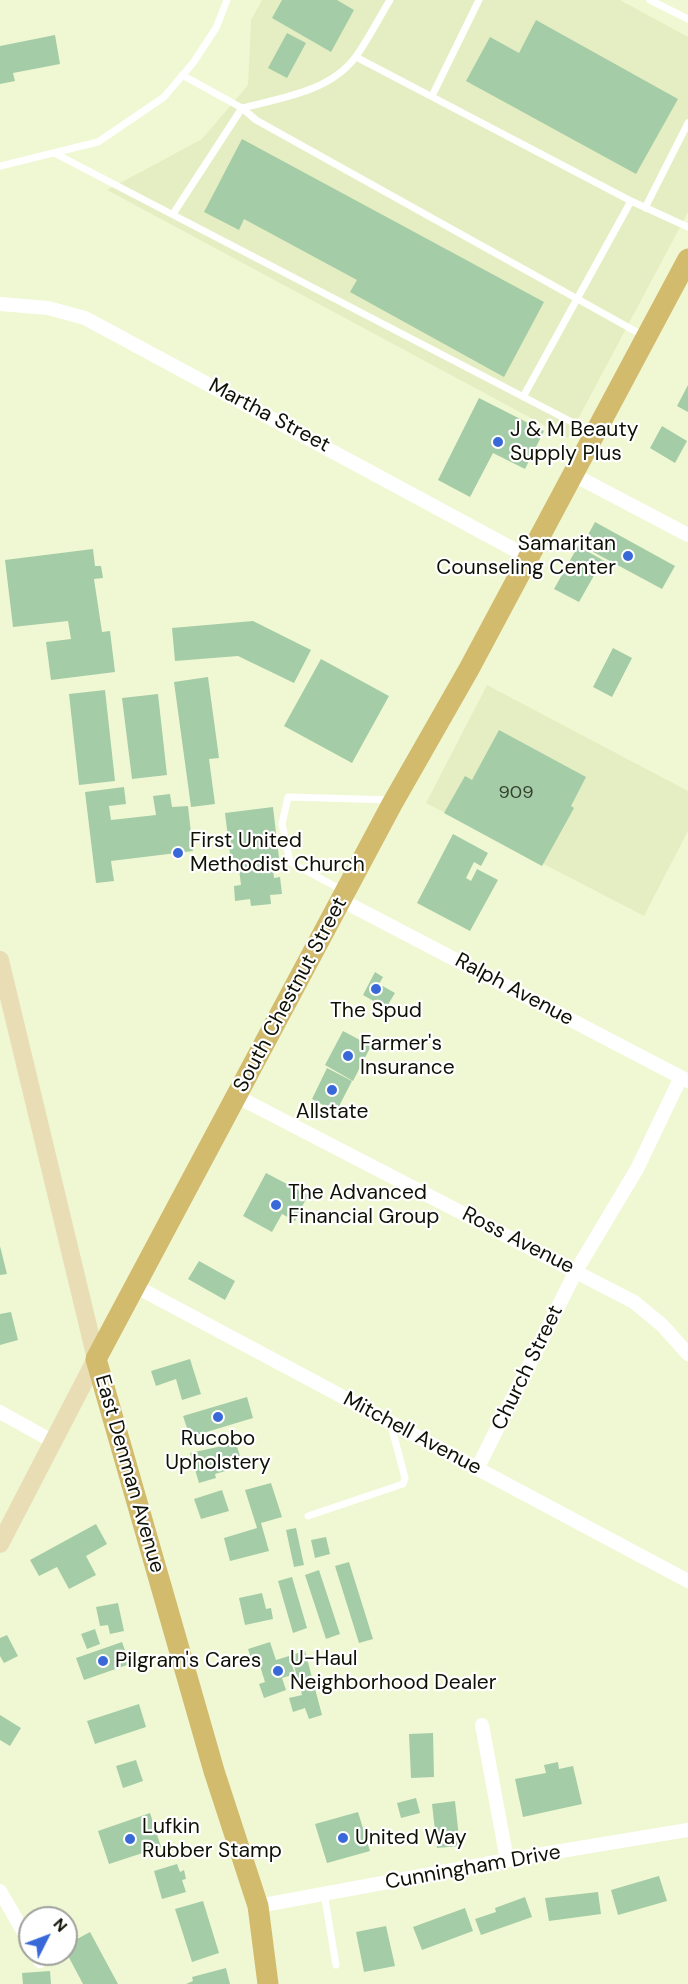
<!DOCTYPE html>
<style>
body{margin:0}
#map{position:relative;width:688px;height:1984px;overflow:hidden;background:#f0f8d3;font-family:"DM Sans",sans-serif}
canvas{display:block}
.north{position:absolute;left:18px;top:1906px;width:60px;height:60px;box-sizing:border-box;background:#fff;border:2px solid #9fa09b;border-radius:50%;rotate:48deg;font-size:16px;font-weight:700;line-height:24px;text-align:center;color:#0f1105}
.north::after{content:'';display:block;margin:auto;width:21px;height:27px;background:#3969d9;clip-path:polygon(50% 0,100% 100%,50% 72%,0 100%)}
</style>
<div id="map">
<canvas width="688" height="1984"></canvas>
<div class="north">N</div>
</div>
<script>
const c = document.querySelector('canvas').getContext('2d');
c.lineJoin = 'round';
function paint(path, color) { c.fillStyle = color; c.fill(path, 'evenodd'); }
function trace(path, color, width, dash) { c.strokeStyle = color; c.lineWidth = width; c.lineCap = dash ? 'butt' : 'round'; c.setLineDash(dash || []); c.stroke(path); }
function drawText(font, color, halo, rows, align = 'center') {
  c.font = font + ' "DM Sans",sans-serif'; c.lineWidth = 4.5; c.setLineDash([]); c.textBaseline = 'middle'; c.strokeStyle = halo; c.fillStyle = color; for (const [text, x, y, turn = 0] of rows) {
    c.save(); c.translate(x, y); c.rotate((+turn || 0) * Math.PI / 180); c.textAlign = isNaN(turn) ? turn : align; if (halo) c.strokeText(text, 0, 0); c.fillText(text, 0, 0); c.restore();
  }
}
const built = new Path2D(`
 M262,0H620L688,37V212L568,438L107,190L202,139L248,85L251,20Z
 M487,685L688,791V831L644,916L426,803Z`);
const building = new Path2D(`
 M282,0H337L354,10L331,52L272,18Z
 M536,20L678,99L636,174L466,81L490,37L519,53Z
 M287,33L306,43L287,78L268,68Z
 M55,35L60,64L13,73L15,81L0,84V46Z
 M242,139L544,302L504,377L350,292L357,280L244,219L239,230L204,212Z
 M688,385V412L677,406Z
 M479,398L544,431L525,469L493,453L470,497L438,480Z
 M662,426L687,441L675,463L650,448Z
 M595,522L675,566L662,589L582,546Z
 M578,546L608,563L601,575L596,572L579,602L554,589Z
 M93,549L95,566H101L103,578L94,579L102,632L110,631L115,672L51,680L46,642L71,639L68,621L13,627L5,560Z
 M253,621L311,650L294,683L238,656L175,661L172,628Z
 M613,648L632,658L612,697L593,687Z
 M321,659L389,696L352,763L284,726Z
 M208,677L219,758L209,759L215,804L191,807L174,682Z
 M105,690L115,781L79,785L69,694Z
 M158,694L167,775L132,779L122,698Z
 M499,730L586,777L571,806L574,808L542,866L444,813L465,776L472,780Z
 M124,787L126,804L109,806L111,820L156,815L153,796L170,794L172,807L188,806L193,851L111,861L114,881L96,883L85,792Z
 M273,807L279,858L272,859L274,878L280,877L282,894L270,895L271,904L251,906L250,899L235,901L234,886L241,885L238,861L231,862L225,813Z
 M453,834L488,853L481,866L474,862L466,878L471,881L477,869L498,880L470,931L417,903Z
 M375,972L383,977L379,984L395,993L386,1008L363,995Z
 M343,1031L371,1046L353,1081L325,1065Z
 M327,1068L352,1081L336,1112L312,1099Z
 M266,1173L308,1195L295,1221L282,1214L272,1232L243,1216Z
 M0,1246L7,1274L0,1275Z
 M199,1261L235,1281L225,1300L188,1279Z
 M11,1312L18,1340L0,1345V1314Z
 M190,1359L201,1394L182,1400L176,1379L156,1386L151,1371Z
 M247,1397L253,1418L190,1437L183,1416Z
 M236,1443L243,1466L215,1474L216,1478L199,1483L190,1453Z
 M271,1483L282,1517L261,1523L269,1551L230,1561L224,1538L257,1528L245,1490Z
 M222,1490L229,1511L201,1519L194,1499Z
 M96,1524L107,1544L86,1556L96,1575L69,1589L57,1567L39,1576L30,1560Z
 M296,1528L304,1565L294,1567L286,1530Z
 M326,1537L330,1554L315,1558L311,1540Z
 M349,1562L373,1639L359,1643L335,1566Z
 M319,1570L340,1634L326,1639L305,1575Z
 M292,1577L307,1628L293,1633L278,1581Z
 M262,1593L266,1609L271,1608L273,1619L245,1625L239,1598Z
 M118,1603L124,1631L110,1634L108,1625L100,1626L96,1607Z
 M95,1629L100,1644L87,1649L81,1634Z
 M7,1635L18,1656L4,1663L0,1656V1638Z
 M122,1642L130,1664L84,1680L76,1658Z
 M270,1642L276,1660L289,1656L295,1674L282,1678L286,1690L264,1698L259,1684L265,1682L260,1666L254,1667L248,1649Z
 M305,1651L322,1715L309,1719L305,1708L293,1712L289,1698L302,1695L291,1655Z
 M139,1704L146,1727L95,1744L87,1721Z
 M0,1715L21,1728L10,1746L0,1740Z
 M433,1733L434,1777L411,1778L409,1734Z
 M136,1760L143,1781L123,1788L116,1766Z
 M558,1762L559,1769L573,1766L582,1804L523,1817L515,1779L546,1773L544,1765Z
 M416,1798L420,1813L401,1818L397,1803Z
 M455,1801L460,1846L437,1848L432,1804Z
 M358,1812L370,1851L327,1863L315,1824Z
 M150,1813L161,1847L109,1864L98,1831Z
 M177,1864L180,1872L184,1870L186,1879L182,1880L186,1892L162,1899L154,1871Z
 M659,1876L667,1901L618,1915L611,1890Z
 M598,1892L601,1914L549,1921L545,1898Z
 M525,1897L532,1917L481,1935L475,1919L496,1912L495,1908Z
 M203,1901L219,1953L192,1962L175,1909Z
 M465,1908L473,1931L422,1950L413,1927Z
 M386,1926L395,1966L364,1972L356,1932Z
 M90,1932L118,1984H83L66,1952V1945Z
 M226,1968L230,1984H186L193,1981L192,1977Z
 M50,1971L51,1984H23L22,1973Z`);
const service = new Path2D(`
 M650,0L688,19
 M356,57L631,201L688,227
 M182,75L242,108C282,98 332,91 357,55C369,38 379,18 390,0
 M432,96L479,0
 M56,154L591,432
 M0,166L98,142L164,97L193,63L216,28L227,0
 M645,208L688,123
 M173,214L242,108L256,120L644,336
 M523,397L631,201
 M342,890L290,862L282,824L288,797L392,800
 M308,1516L403,1484L405,1478L391,1425
 M324,1893L336,1965`);
const minor = new Path2D(`
 M0,304L48,308L85,318L528,557
 M572,474L688,535
 M341,900L688,1081
 M238,1097L634,1302L662,1325L688,1354
 M135,1286L688,1581
 M0,1412L52,1441
 M477,1469L576,1271L637,1169L681,1077
 M482,1725L507,1860
 M0,1891L30,1943
 M258,1906L507,1860L688,1830
 M36,1954L40,1961`);
const secondary = new Path2D(`
 M0,960L96,1359L0,1544`);
const primary = new Path2D(`
 M268,1984L258,1906L214,1771L96,1359L392,804L469,669L688,259`);
const markers = [
 [498,442,6,"#3969d9"],
 [628,556,6,"#3969d9"],
 [178,853,6,"#3969d9"],
 [376,989,6,"#3969d9"],
 [348,1056,6,"#3969d9"],
 [332,1090,6,"#3969d9"],
 [276,1205,6,"#3969d9"],
 [218,1417,6,"#3969d9"],
 [103,1661,6,"#3969d9"],
 [278,1671,6,"#3969d9"],
 [343,1838,6,"#3969d9"],
 [130,1839,6,"#3969d9"]
];
const numberNames = [
 ["909",516,793]
];
const streetNames = [
 ["Martha Street",269,416,28],
 ["Ralph Avenue",514,990,28],
 ["South Chestnut Street",291,995,-62],
 ["Ross Avenue",518,1241,27],
 ["Church Street",528,1368,-64],
 ["Mitchell Avenue",412,1434,28],
 ["East Denman Avenue",129,1474,74],
 ["Cunningham Drive",473,1868,-10]
];
const poiNames = [
 ["J & M Beauty",510,430],
 ["Supply Plus",510,454],
 ["Samaritan",616,544,"right"],
 ["Counseling Center",616,568,"right"],
 ["First United",190,841],
 ["Methodist Church",190,865],
 ["The Spud",376,1011,"center"],
 ["Farmer's",360,1044],
 ["Insurance",360,1068],
 ["Allstate",332,1112,"center"],
 ["The Advanced",288,1193],
 ["Financial Group",288,1217],
 ["Rucobo",218,1439,"center"],
 ["Upholstery",218,1463,"center"],
 ["U-Haul",290,1659],
 ["Neighborhood Dealer",290,1683],
 ["Pilgram's Cares",115,1661],
 ["Lufkin",142,1827],
 ["Rubber Stamp",142,1851],
 ["United Way",355,1838]
];
paint(built, '#e5eec2');
paint(building, '#a4cca7');
trace(service, '#fff', 7);
trace(minor, '#fff', 14);
trace(secondary, '#e9ddb6', 18);
trace(primary, '#d3bb6e', 21);
for (const [x, y, r, color] of markers) { const dot = new Path2D(); dot.arc(x, y, r, 0, 2 * Math.PI); c.fillStyle = color; c.fill(dot); trace(dot, '#fff', 2); }
drawText('18px', '#34402e', null, numberNames);
drawText('21px', '#0f1105', '#fff', streetNames);
drawText('21px', '#0f1105', '#fff', poiNames, 'left');
</script>
